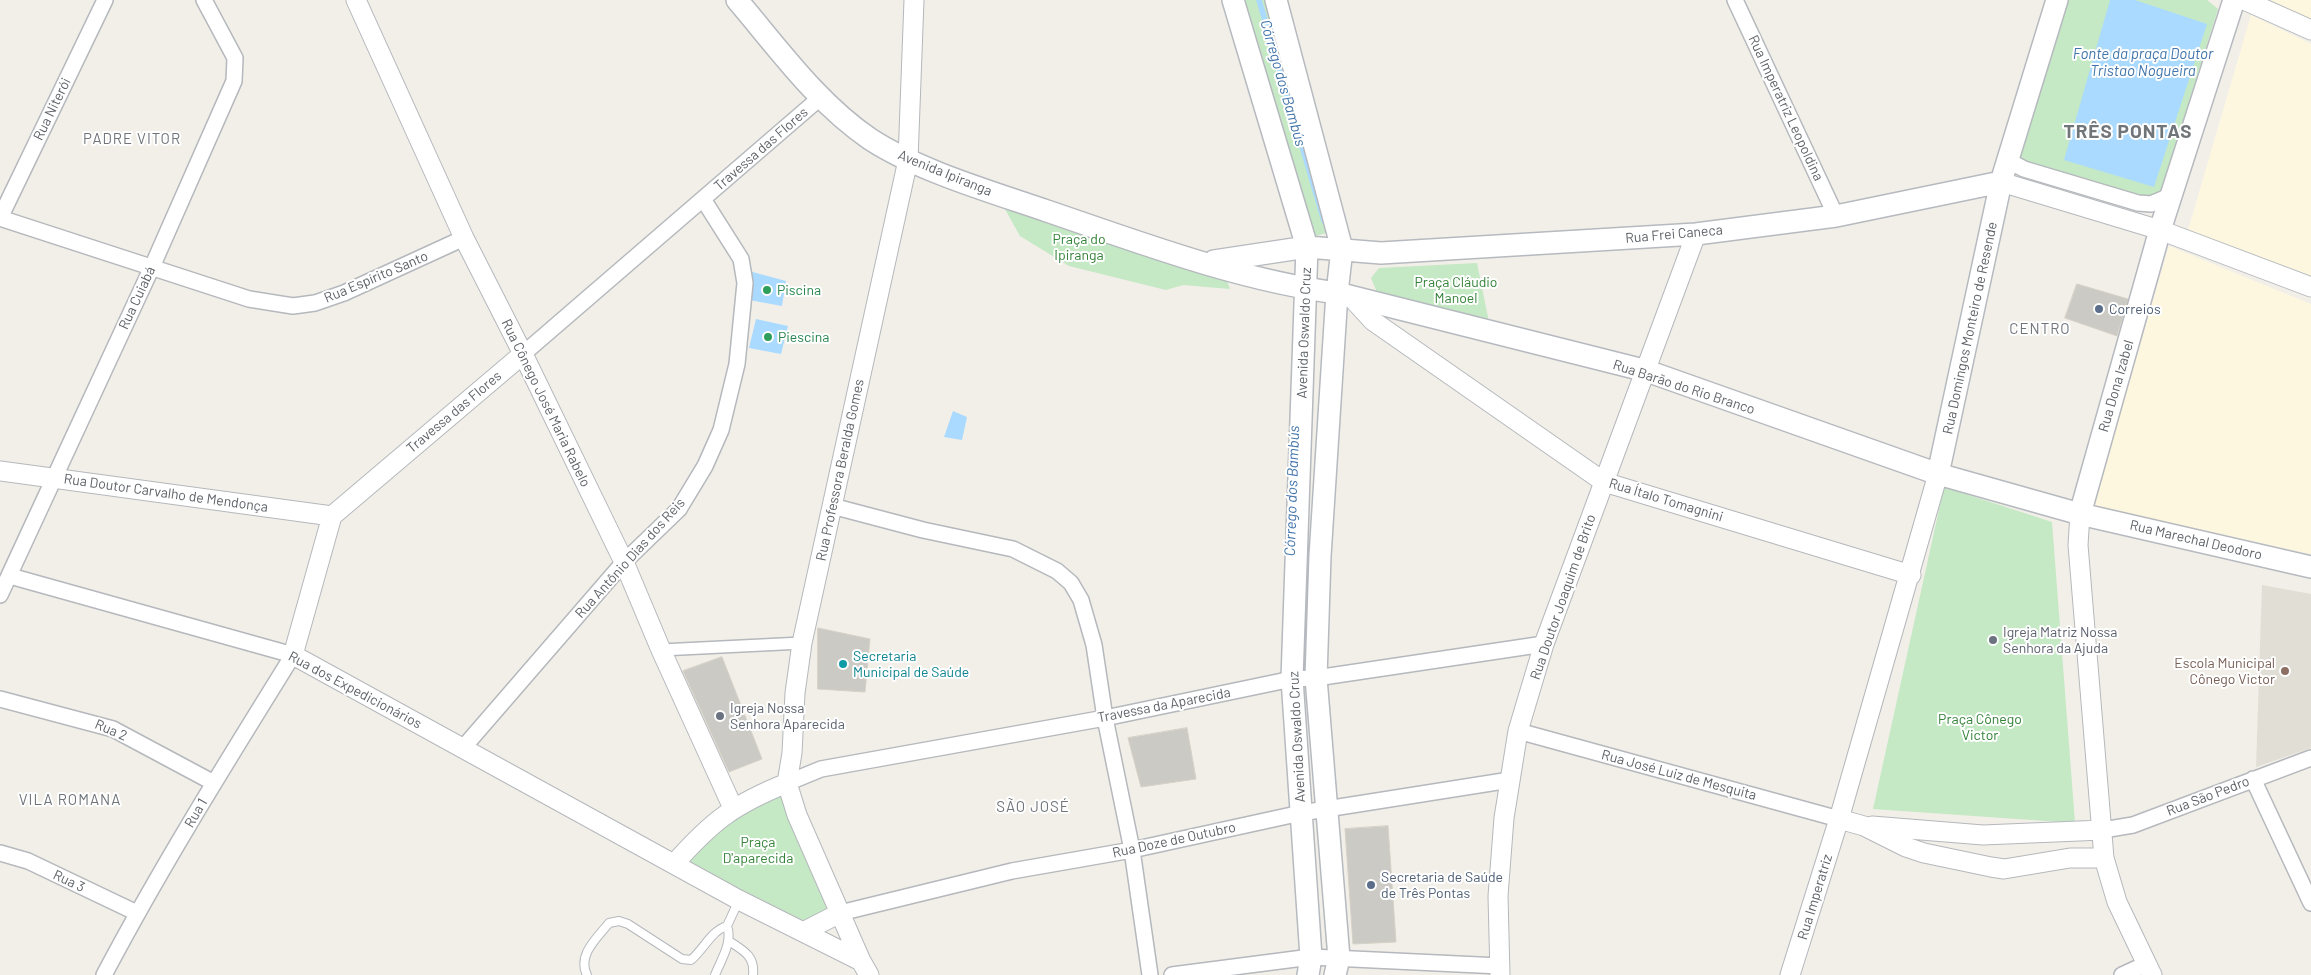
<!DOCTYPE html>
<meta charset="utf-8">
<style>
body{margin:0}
canvas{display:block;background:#f1efe8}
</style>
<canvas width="2311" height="975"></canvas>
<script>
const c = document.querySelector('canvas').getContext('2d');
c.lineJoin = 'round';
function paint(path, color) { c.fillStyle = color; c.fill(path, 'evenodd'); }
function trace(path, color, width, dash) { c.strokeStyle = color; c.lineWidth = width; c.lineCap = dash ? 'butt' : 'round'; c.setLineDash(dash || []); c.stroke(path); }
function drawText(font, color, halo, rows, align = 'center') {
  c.font = font + ' Barlow,sans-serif'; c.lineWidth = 4; c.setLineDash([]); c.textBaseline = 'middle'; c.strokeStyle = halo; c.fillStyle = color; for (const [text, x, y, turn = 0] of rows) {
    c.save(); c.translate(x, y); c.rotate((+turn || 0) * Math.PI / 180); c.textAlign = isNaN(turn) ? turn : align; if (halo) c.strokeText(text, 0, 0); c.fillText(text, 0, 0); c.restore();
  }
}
const commercial = new Path2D(`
 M2266,0H2311V19Z
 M2251,15L2311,44V277L2188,230Z
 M2169,246L2311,304V554L2093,506Z`);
const education = new Path2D(`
 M2262,585L2311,594V748L2256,767Z`);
const green = new Path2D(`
 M1243,0H1266L1334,231L1312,237Z
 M2069,0H2207L2218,9L2161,193L2142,200L2027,166L2015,153Z
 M997,195L1208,271L1227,281L1230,289L1183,285L1166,290L1069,266L1020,236Z
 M1477,263L1490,327L1379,297L1371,278L1379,268Z
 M1944,487L2052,522L2075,823L1873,809Z
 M783,791L831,909L803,925L686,862L736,812Z`);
const water = new Path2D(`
 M2110,0H2135L2207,24L2154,187L2064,160Z
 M749,271L786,281L782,306L749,300Z
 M756,319L788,326L781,354L749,348Z
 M953,411L967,417L962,440L944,437Z`);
const stream = new Path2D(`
 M1259,0L1324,221`);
const building = new Path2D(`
 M2077,284L2128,299L2117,336L2065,318Z
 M818,628L870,639L865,692L818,689Z
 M722,657L762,759L729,772L683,671Z
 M1187,728L1196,779L1141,787L1128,738Z
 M1388,826L1396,942L1353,944L1345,829Z`);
const service = new Path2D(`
 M729,941C744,951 755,956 753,975
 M587,975C577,955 597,938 609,923L619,921L628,924L682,959L691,960C703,950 712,930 727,926
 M715,975C721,960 733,942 727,926L739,900`);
const pedestrian = new Path2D(`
 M661,650L802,643`);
const minor = new Path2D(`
 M105,0L0,218L249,299L293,306L315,303L344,293L464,238
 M1735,0L1836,216
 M2007,160L2024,169L2138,203L2151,204L2170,196
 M523,354L821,97
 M832,506L923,530L1013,549L1057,571L1071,583L1081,600L1094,645L1105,718L1132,850L1150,975
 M10,576L293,655C228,760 162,865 104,975
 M0,595L152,267L234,81L235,58L204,0
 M0,699L113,729L214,783
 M1518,731L1839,819
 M463,748L624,562L679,509L705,466L721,430L737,364L745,283L741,259L703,199
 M2253,779L2311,903
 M787,783L821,769L1105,718L1292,679L1316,678L1544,644
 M2103,830L2133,825L2311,758
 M0,853L28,861L137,913
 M840,913L1012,871L1132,850L1301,813L1510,780
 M1172,975L1311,957L1500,966
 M2122,975L2146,964`);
const tertiary = new Path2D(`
 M356,0L464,238L523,354L624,562L661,650L733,808
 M2244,0L2311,30
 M2001,182L2160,230L2311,287
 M1351,297L1373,321L1604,482L1911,575
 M523,354L332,516L293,655L739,900L861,961
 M0,471L332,516
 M2080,514L2078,545L2104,858L2117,902L2152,975
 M1839,819L1864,826L1906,847L1924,853L1991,867L2004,869L2070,858H2104
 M1872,826L1983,835L2103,830
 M675,863C713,820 735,804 787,783
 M803,932L840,913
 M869,975L861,961L797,815L787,783L792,753L795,693L802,643L908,160L914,0
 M1500,975L1498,896L1504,818L1518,731L1544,644L1696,234
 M1790,975L1839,819L1938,474`);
const secondary = new Path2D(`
 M737,0C778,48 817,103 870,139C919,171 992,192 1047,211C1141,243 1239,280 1337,293L1647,371L1938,474L2080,514L2311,567
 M1233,0L1307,247L1292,679L1311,957L1308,975
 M1276,0L1342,249L1337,293L1320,556L1316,678L1339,958L1335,975
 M1214,261L1307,247L1381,253L1696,234L1836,216L2001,182
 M1938,474L2001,182L2057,0
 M2080,514L2160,230L2234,0`);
const markers = [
 [767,290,5,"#2e9e5b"],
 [2099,309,5,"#5c6f8a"],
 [768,337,5,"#2e9e5b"],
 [1993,640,5,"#6b7280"],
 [843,664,5,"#0f9aa8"],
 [2285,671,5,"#8d6e63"],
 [720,716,5,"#6b7280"],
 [1371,885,5,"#5c6f8a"]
];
const streetNames = [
 ["Rua Imperatriz Leopoldina",1786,108,65],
 ["Rua Niterói",52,109,-64],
 ["Travessa das Flores",761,149,-41],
 ["Avenida Ipiranga",945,173,22],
 ["Rua Frei Caneca",1674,234,-5],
 ["Rua Espírito Santo",376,277,-23],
 ["Rua Cuiabá",137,298,-65],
 ["Rua Domingos Monteiro de Resende",1970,328,-78],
 ["Avenida Oswaldo Cruz",1304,333,-88],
 ["Rua Dona Izabel",2116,386,-74],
 ["Rua Barão do Rio Branco",1684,387,18],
 ["Rua Cônego José Maria Rabelo",546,403,64],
 ["Travessa das Flores",454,412,-40],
 ["Rua Professora Beralda Gomes",840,470,-78],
 ["Rua Doutor Carvalho de Mendonça",166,493,8],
 ["Rua Ítalo Tomagnini",1666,500,17],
 ["Rua Marechal Deodoro",2196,540,13],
 ["Rua Antônio Dias dos Reis",630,558,-48],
 ["Rua Doutor Joaquim de Brito",1563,597,-71],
 ["Rua dos Expedicionários",355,690,28],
 ["Travessa da Aparecida",1164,705,-11],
 ["Rua 2",111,730,23],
 ["Avenida Oswaldo Cruz",1297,737,-93],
 ["Rua José Luiz de Mesquita",1679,775,15],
 ["Rua São Pedro",2208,796,-21],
 ["Rua 1",196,813,-60],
 ["Rua Doze de Outubro",1174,840,-12],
 ["Rua 3",69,881,25],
 ["Rua Imperatriz",1815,897,-73]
];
const parkNames = [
 ["Praça do",1079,239],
 ["Ipiranga",1079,255],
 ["Praça Cláudio",1456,282],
 ["Manoel",1456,298],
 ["Praça Cônego",1980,719],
 ["Victor",1980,735],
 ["Praça",758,842],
 ["D'aparecida",758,858]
];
const leisureNames = [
 ["Piscina",777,290],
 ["Piescina",778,337]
];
const serviceNames = [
 ["Correios",2109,309],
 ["Secretaria de Saúde",1381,877],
 ["de Três Pontas",1381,893]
];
const worshipNames = [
 ["Igreja Matriz Nossa",2003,632],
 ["Senhora da Ajuda",2003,648],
 ["Igreja Nossa",730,708],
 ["Senhora Aparecida",730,724]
];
const cultureNames = [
 ["Secretaria",853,656],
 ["Municipal de Saúde",853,672]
];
const educationNames = [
 ["Escola Municipal",2275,663],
 ["Cônego Victor",2275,679]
];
const waterNames = [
 ["Fonte da praça Doutor",2143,54],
 ["Tristao Nogueira",2143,71],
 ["Córrego dos Bambús",1283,83,74],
 ["Córrego dos Bambús",1292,491,-88]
];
const neighbourhoodNames = [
 ["PADRE VITOR",132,139],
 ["CENTRO",2040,329],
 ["VILA ROMANA",70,800],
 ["SÃO JOSÉ",1033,807]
];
const districtNames = [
 ["TRÊS PONTAS",2128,132]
];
paint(commercial, '#fef7e0');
paint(education, '#e1ded6');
paint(green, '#c5e8c5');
paint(water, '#aadaff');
trace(stream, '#aadaff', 5.5);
paint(building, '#cccac5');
trace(building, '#d6d1c6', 1);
trace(service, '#b5b8bc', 10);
trace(pedestrian, '#b5b8bc', 14);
trace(minor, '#b5b8bc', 18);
trace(tertiary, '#b5b8bc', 21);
trace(secondary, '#b6babf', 24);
trace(service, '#fff', 8);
trace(pedestrian, '#fff', 11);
trace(minor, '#fff', 15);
trace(tertiary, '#fff', 19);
trace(secondary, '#fff', 21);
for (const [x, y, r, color] of markers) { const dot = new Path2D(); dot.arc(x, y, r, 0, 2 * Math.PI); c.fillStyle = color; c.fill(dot); trace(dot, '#fff', 2); }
drawText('14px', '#5f6368', '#fff', streetNames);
drawText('14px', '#348238', '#fff', parkNames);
drawText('14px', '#27864d', '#fff', leisureNames, 'left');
drawText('14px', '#4e5e75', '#fff', serviceNames, 'left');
drawText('14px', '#5b616d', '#fff', worshipNames, 'left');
drawText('14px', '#0d838f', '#fff', cultureNames, 'left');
drawText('14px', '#785e54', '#fff', educationNames, 'right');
drawText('italic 15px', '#4174aa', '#fff', waterNames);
c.letterSpacing = '1px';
drawText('15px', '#70757a', '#fff', neighbourhoodNames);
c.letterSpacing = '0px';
c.letterSpacing = '1px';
drawText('bold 19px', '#70757a', '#fff', districtNames);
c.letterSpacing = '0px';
</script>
